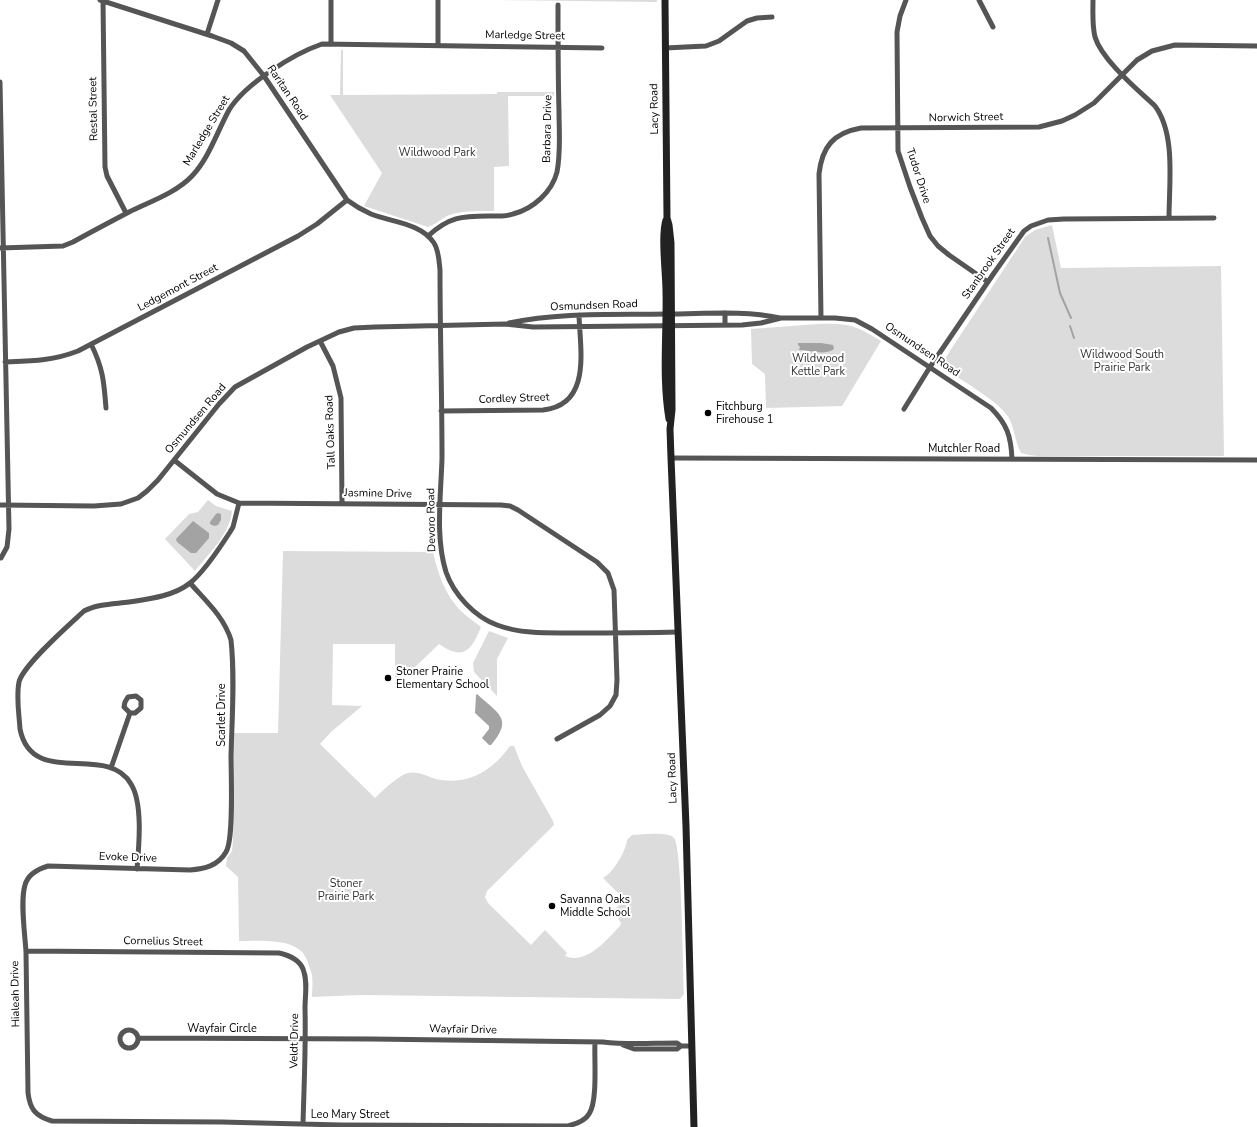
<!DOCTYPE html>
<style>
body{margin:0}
canvas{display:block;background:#fff}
</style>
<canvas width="1257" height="1127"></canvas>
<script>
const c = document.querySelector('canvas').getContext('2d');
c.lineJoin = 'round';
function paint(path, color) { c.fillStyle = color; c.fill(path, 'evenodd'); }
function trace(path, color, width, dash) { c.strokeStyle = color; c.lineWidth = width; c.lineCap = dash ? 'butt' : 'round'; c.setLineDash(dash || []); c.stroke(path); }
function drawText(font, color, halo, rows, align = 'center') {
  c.font = font + ' "Nunito Sans",sans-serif'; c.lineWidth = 4; c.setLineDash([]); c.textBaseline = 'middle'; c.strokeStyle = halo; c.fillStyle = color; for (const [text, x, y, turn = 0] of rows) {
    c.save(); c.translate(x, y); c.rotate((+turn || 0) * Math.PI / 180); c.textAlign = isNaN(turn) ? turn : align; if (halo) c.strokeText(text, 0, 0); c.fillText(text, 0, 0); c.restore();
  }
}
const green = new Path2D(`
 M497,0H657V2Z
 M341,50H343V95L497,94V92H554V96H508L509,166L494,167V211C479,211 462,210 447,216C441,219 435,225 428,227L364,206L382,173L330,95H340Z
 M1052,225L1061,268L1221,266L1224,456H1038L1029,455L1021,453C1015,442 1015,430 1009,418C999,401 962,381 945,369L944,360L1025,237L1035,230Z
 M818,324C849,323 855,325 881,341L842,406L766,408L765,374L752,364L751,329Z
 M208,500L216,506L232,511C230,534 209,553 195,571L165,539L189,514L198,512Z
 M283,551L433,552C438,574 445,595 461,611C467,617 475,622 481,627C478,634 474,644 468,649C460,657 446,649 439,644L408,674L405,671L396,680L395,679V644H333L332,705L362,706L331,732L320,744L375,798C382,791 400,774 409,773C418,771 428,777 436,779C468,786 492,771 510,746H514L522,766L553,821L554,825L487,891L485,897L488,903L531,945L545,930L567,953L565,956C587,965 606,940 620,926L621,923L618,918L612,912L625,900L603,878C613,873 626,851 627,840L632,835C643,835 667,831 674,838C682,846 683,974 684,994L680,999L360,995L312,997C312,990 313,982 312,975C310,968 307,957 302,952C289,938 256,941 239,941L238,877L226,866L227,858L232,851L233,840L234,812L231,733H278Z
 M489,631L508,638L497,659V696L474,672L473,663Z`);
const water = new Path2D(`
 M798,343H821L833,345L834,349C824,356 810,350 799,350L800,347L798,345Z
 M218,513L221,514V520L218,525L214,526L210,524V522L216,514Z
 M193,521L209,533V538L196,553H191L177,542L176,539Z
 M477,694C498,714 514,718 491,745H489L482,738L489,729V726L475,713L476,695Z`);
const stream = new Path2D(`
 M1048,238L1060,293L1071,318
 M1070,326L1074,338`);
const street = new Path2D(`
 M100,0L212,36L231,43L244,51L264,76L347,200C355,206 362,210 371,214C391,222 421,223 434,243C439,251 439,261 440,270C440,333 442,395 442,458C441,495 435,537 446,572C454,595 475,617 497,625C521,634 547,633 572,633C608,633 643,633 678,632
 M103,0L105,167L107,176L126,213
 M331,0V44
 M438,0V45
 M906,0L900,16L897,32L898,151L910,187L922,218L930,236L938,246L949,255L988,282
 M979,0L993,27
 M1093,0C1093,12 1092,25 1095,37C1102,60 1137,89 1155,106C1176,134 1169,184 1169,218
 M207,34L218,0
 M665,48L706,46L719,41L747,21L757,18L772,17
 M0,82L9,529L7,547L1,558
 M428,236C449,217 461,216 489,216C497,216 505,217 513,214C533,209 552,192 557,172C561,152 559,131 559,111C558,76 558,40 558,5
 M0,248L63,246L73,242C91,232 110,222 129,212C149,202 176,193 192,176C209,158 217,132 229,110C245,84 293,54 322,44L602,48
 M725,313V325
 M821,318L819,174C822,147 833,133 861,128L1039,127L1062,121L1075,115L1094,103L1137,60L1152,51L1175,45L1257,46
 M509,323C561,312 614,315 667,314C705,314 743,310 780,318
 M320,341L333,366L341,398L342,503
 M91,344C103,368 104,382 106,408
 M5,362C32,361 52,361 78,351L298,236L317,224L347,200
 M904,409L930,367L994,273L1024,231L1031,226L1048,220L1064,219L1214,218
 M441,411L543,410C592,405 580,349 579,315
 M671,458L1257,460
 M174,460L217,494L239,503L501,505L510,506L518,510L597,562L608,573L614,590L617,680L616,695L610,706L600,715L557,739
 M0,505L94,506L121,504L138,498L147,491L158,480L219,404L235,387L307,347L339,332L354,328L375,327L505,324L533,327L742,325L761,323L781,318H835L855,320L872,329L991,408C1007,424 1011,436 1012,459
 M190,583C206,601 224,617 231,640C235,677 232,718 231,756C231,774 234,840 226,852C218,866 204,869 190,870L48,866C38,869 28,874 25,885C20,901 25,934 26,952C27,999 27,1046 28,1093C30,1109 35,1116 52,1121L221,1122L341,1125L568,1126C576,1124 585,1121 589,1114C598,1101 594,1059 595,1042
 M111,768L130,713H135L141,708V700L136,696L128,697L125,702L124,707L130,713
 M137,869C139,846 143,803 131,784C107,742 32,789 20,729C19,713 16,697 19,682C23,665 70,624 84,611C97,604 114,604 129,602C149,599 174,596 190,583C203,573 221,546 230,532L233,527L239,503
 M26,951L279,953C288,955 299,959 303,969C308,981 305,996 305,1008C306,1047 304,1086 303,1124
 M120 1039a9 9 0 1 1 18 0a9 9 0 1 1-18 0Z
 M138,1038L371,1039L603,1042C627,1045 652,1043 677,1043L681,1046
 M623,1045L634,1049H677L681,1046H691`);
const secondary = new Path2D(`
 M665,0L667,218L669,225L671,243L672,410L670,429L671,458L686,826L694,1127
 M666,220C661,236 666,273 666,291C667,334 662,377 669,419`);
const markers = [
 [708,413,4,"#000"],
 [388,678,4,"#000"],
 [552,906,4,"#000"]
];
const streetNames = [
 ["Marledge Street",525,36,1],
 ["Raritan Road",287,93,56],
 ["Restal Street",94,109,-91],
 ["Lacy Road",655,109,-91],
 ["Norwich Street",966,118,-1],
 ["Barbara Drive",548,129,-89],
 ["Marledge Street",207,131,-59],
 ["Tudor Drive",918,176,72],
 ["Stanbrook Street",989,264,-55],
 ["Ledgemont Street",178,288,-28],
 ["Osmundsen Road",594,306,-2],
 ["Osmundsen Road",922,350,34],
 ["Cordley Street",514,399,-2],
 ["Osmundsen Road",196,419,-50],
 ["Tall Oaks Road",331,432,-92],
 ["Mutchler Road",964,449],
 ["Jasmine Drive",378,494,1],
 ["Devoro Road",432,520,-91],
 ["Scarlet Drive",222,715,-90],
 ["Lacy Road",673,778,-92],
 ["Evoke Drive",128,858,2],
 ["Cornelius Street",163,942,1],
 ["Hialeah Drive",16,994,-91],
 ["Wayfair Circle",222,1029],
 ["Wayfair Drive",463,1030,1],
 ["Veldt Drive",295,1041,-89],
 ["Leo Mary Street",350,1115]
];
const parkNames = [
 ["Wildwood Park",437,153],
 ["Wildwood South",1122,355],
 ["Prairie Park",1122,368],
 ["Wildwood",818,359],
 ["Kettle Park",818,372],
 ["Stoner",346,884],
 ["Prairie Park",346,897]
];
const poiNames = [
 ["Fitchburg",716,407],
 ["Firehouse 1",716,420],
 ["Stoner Prairie",396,672],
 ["Elementary School",396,685],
 ["Savanna Oaks",560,900],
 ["Middle School",560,913]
];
paint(green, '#dcdcdc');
paint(water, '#a3a3a3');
trace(stream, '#a3a3a3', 2);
trace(street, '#555', 5);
trace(secondary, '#222', 7);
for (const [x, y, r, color] of markers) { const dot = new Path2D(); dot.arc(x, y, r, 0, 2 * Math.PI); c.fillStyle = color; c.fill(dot); trace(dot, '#fff', 1.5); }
drawText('11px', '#000', '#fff', streetNames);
drawText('11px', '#333', '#fff', parkNames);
drawText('11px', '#000', '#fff', poiNames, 'left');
</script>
